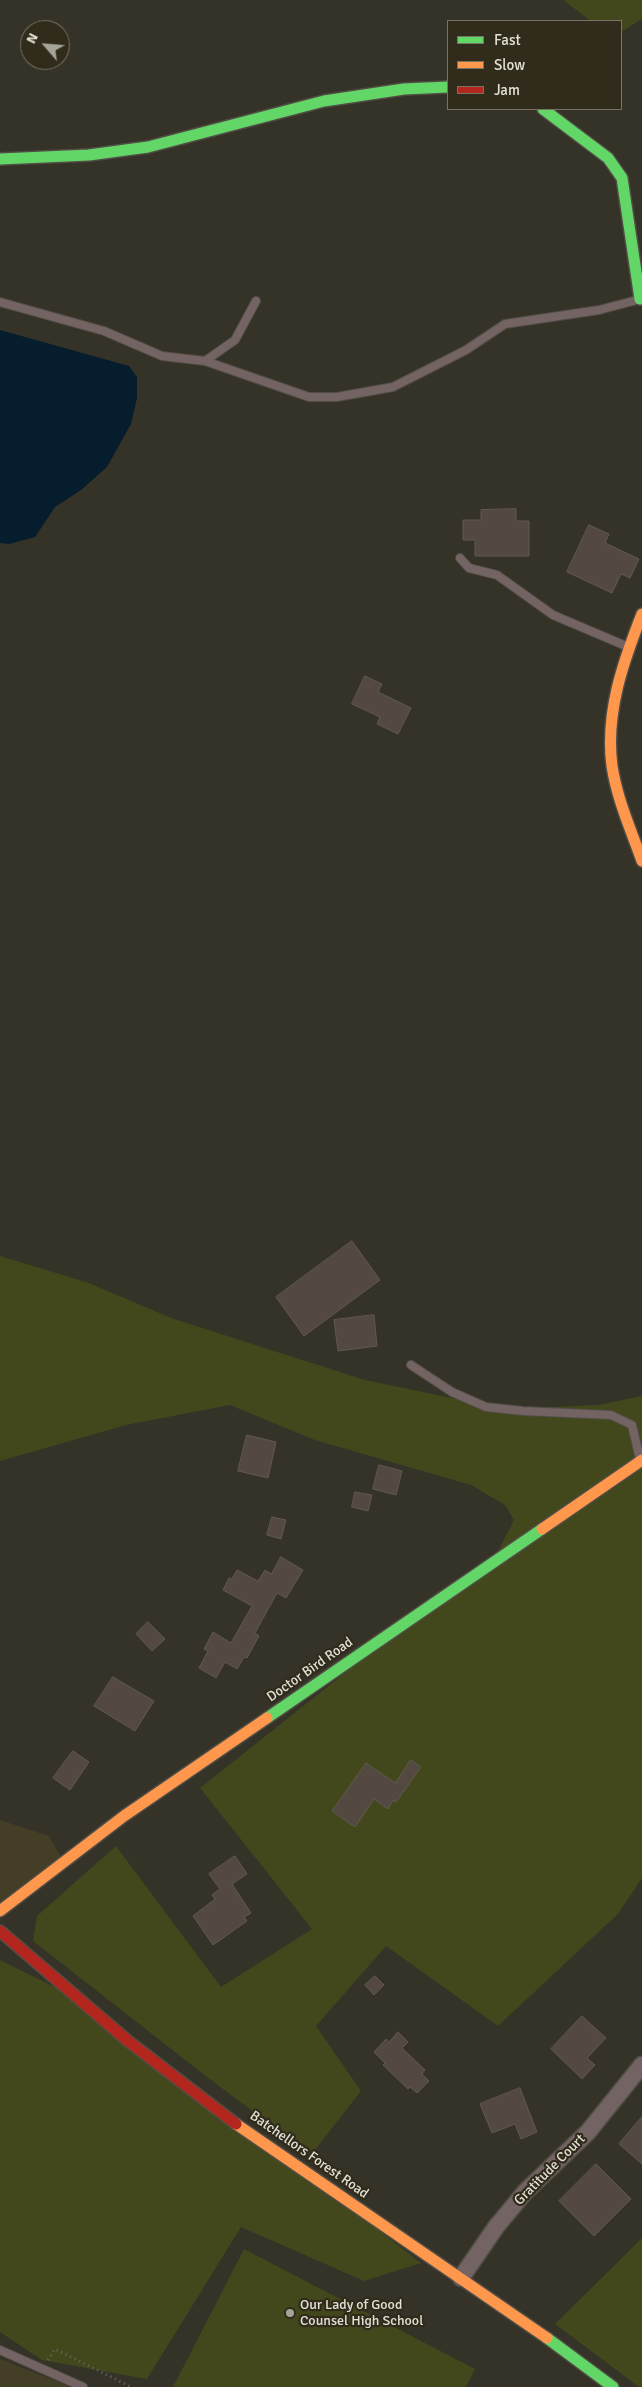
<!DOCTYPE html>
<style>
body{margin:0}
#map{position:relative;width:642px;height:2387px;overflow:hidden;background:#353228;font-family:Signika,sans-serif}
canvas{display:block}
.legend{position:absolute;left:447px;top:20px;width:175px;height:90px;box-sizing:border-box;background:#302b1a;border:1px solid #787465;margin:0;padding:6px 9px;list-style:none;font-size:15px;color:#e3e1d6}
.legend li{display:flex;align-items:center;gap:10px;height:25px}
.legend b{width:25px;border:1px solid #787465}
.north{position:absolute;left:20px;top:20px;width:50px;height:50px;box-sizing:border-box;background:#302b1a;border:1px solid #787465;border-radius:50%;rotate:297deg;font-size:14px;font-weight:700;line-height:20px;text-align:center;color:#e3e1d6}
.north::after{content:'';display:block;margin:auto;width:18px;height:22px;background:#a6a499;clip-path:polygon(50% 0,100% 100%,50% 72%,0 100%)}
</style>
<div id="map">
<canvas width="642" height="2387"></canvas>
<ul class="legend">
<li><b style="height:6px;background:#63d668"></b>Fast</li>
<li><b style="height:6px;background:#ff974d"></b>Slow</li>
<li><b style="height:6px;background:#b3261e"></b>Jam</li>
</ul>
<div class="north">N</div>
</div>
<script>
const c = document.querySelector('canvas').getContext('2d');
c.lineJoin = 'round';
function paint(path, color) { c.fillStyle = color; c.fill(path, 'evenodd'); }
function trace(path, color, width, dash) { c.strokeStyle = color; c.lineWidth = width; c.lineCap = dash ? 'butt' : 'round'; c.setLineDash(dash || []); c.stroke(path); }
function drawText(font, color, halo, rows, align = 'center') {
  c.font = font + ' Signika,sans-serif'; c.lineWidth = 4.5; c.setLineDash([]); c.textBaseline = 'middle'; c.strokeStyle = halo; c.fillStyle = color; for (const [text, x, y, turn = 0] of rows) {
    c.save(); c.translate(x, y); c.rotate((+turn || 0) * Math.PI / 180); c.textAlign = isNaN(turn) ? turn : align; if (halo) c.strokeText(text, 0, 0); c.fillText(text, 0, 0); c.restore();
  }
}
const built = new Path2D(`
 M0,1820L49,1836L63,1861L0,1911Z
 M0,2359L71,2387H0Z`);
const green = new Path2D(`
 M563,0H642V19L621,32V21H591Z
 M0,1256L89,1283L171,1318L365,1380L505,1409L598,1405L642,1396V1878L618,1914L498,2026L386,1946L316,2026L361,2091L311,2155L207,2077L33,1941L37,1916L116,1846L221,1987L312,1929L200,1788L438,1599L491,1565L514,1520L505,1505L471,1485L315,1440L230,1405L126,1425L0,1461Z
 M0,1960L77,1998L421,2263L364,2281L241,2227L147,2379L42,2360L0,2332Z
 M642,2238V2387H639L555,2324Z
 M244,2249L475,2369L466,2387H173Z`);
const water = new Path2D(`
 M0,330L129,366L137,377V398L131,424L107,467L81,490L55,507L35,537L9,544L0,543Z`);
const building = new Path2D(`
 M516,509V521H529V556H475V540H463V520H481V510Z
 M589,525L609,534L605,543L639,559L630,578L621,574L612,593L567,572Z
 M365,676L382,684L378,692L411,708L398,734L377,724L380,717L352,704Z
 M352,1241L380,1280L304,1336L276,1297Z
 M374,1315L377,1346L338,1351L334,1320Z
 M247,1435L276,1442L268,1478L238,1471Z
 M379,1465L402,1471L396,1495L373,1489Z
 M355,1492L372,1495L368,1511L352,1507Z
 M272,1517L286,1520L281,1539L267,1535Z
 M281,1557L303,1570L286,1598L277,1593L255,1633L259,1636L247,1658L244,1657L237,1669L225,1662L216,1678L199,1668L208,1651L204,1649L213,1632L231,1643L252,1606L223,1590L229,1578L232,1579L237,1570L258,1581L265,1570L271,1574Z
 M148,1622L165,1639L152,1651L136,1634Z
 M113,1677L154,1701L135,1731L94,1706Z
 M73,1751L89,1762L70,1790L53,1778Z
 M411,1760L421,1767L396,1802L393,1800L388,1809L374,1799L355,1827L332,1811L366,1763L395,1783Z
 M235,1856L247,1874L232,1884L251,1913L244,1917L247,1921L213,1945L193,1916L215,1899L212,1895L220,1889L209,1874Z
 M375,1976L384,1985L374,1995L365,1985Z
 M582,2016L606,2038L587,2058L595,2065L582,2079L551,2049Z
 M398,2032L408,2042L402,2048L425,2070L422,2074L429,2081L417,2093L410,2087L408,2089L383,2065L385,2063L374,2052L386,2039L389,2042Z
 M520,2088L537,2132L521,2139L515,2124L492,2133L480,2104Z
 M642,2117V2164L619,2144Z
 M596,2164L631,2199L594,2236L559,2201Z`);
const path = new Path2D(`
 M48,2360L55,2349L131,2387`);
const lane = new Path2D(`
 M0,302L104,331L162,356L205,361L235,340L256,301
 M205,361L309,397H337L393,387L466,350L505,324L599,310L637,300
 M460,558L469,568L497,575L553,615L626,646
 M411,1365L452,1392L486,1407L523,1411L611,1415L632,1425L640,1459
 M0,2350L83,2387`);
const street = new Path2D(`
 M461,2278L496,2227L525,2192L588,2132L642,2065`);
const fast = new Path2D(`
 M543,109L608,158L622,178L640,299
 M0,159L89,155L148,147L324,101L404,89L448,87
 M267,1718L542,1529
 M547,2338L613,2387`);
const slow = new Path2D(`
 M642,614C623,662 605,713 612,766C617,799 631,830 642,861
 M542,1529L642,1460
 M0,1911L124,1816L267,1718
 M236,2124L547,2338`);
const jam = new Path2D(`
 M0,1931L128,2041L236,2124`);
const markers = [
 [290,2313,5,"#a6a499"]
];
const streetNames = [
 ["Doctor Bird Road",310,1670,-35],
 ["Batchellors Forest Road",309,2155,35],
 ["Gratitude Court",550,2170,-45]
];
const poiNames = [
 ["Our Lady of Good",300,2305],
 ["Counsel High School",300,2321]
];
paint(built, '#443e26');
paint(green, '#42481b');
paint(water, '#051d2d');
paint(building, '#544940');
trace(building, '#5f5953', 1);
trace(lane, '#504d45', 10);
trace(street, '#504d45', 19);
trace(fast, '#504d45', 14);
trace(slow, '#504d45', 14);
trace(jam, '#504d45', 14);
trace(path, '#6f6663', 3, [1, 4]);
trace(lane, '#736363', 8);
trace(street, '#736363', 16);
trace(fast, '#63d668', 11);
trace(slow, '#ff974d', 11);
trace(jam, '#b3261e', 11);
for (const [x, y, r, color] of markers) { const dot = new Path2D(); dot.arc(x, y, r, 0, 2 * Math.PI); c.fillStyle = color; c.fill(dot); trace(dot, '#302b1a', 2); }
drawText('14px', '#e3e1d6', '#302b1a', streetNames);
drawText('14px', '#e3e1d6', '#302b1a', poiNames, 'left');
</script>
